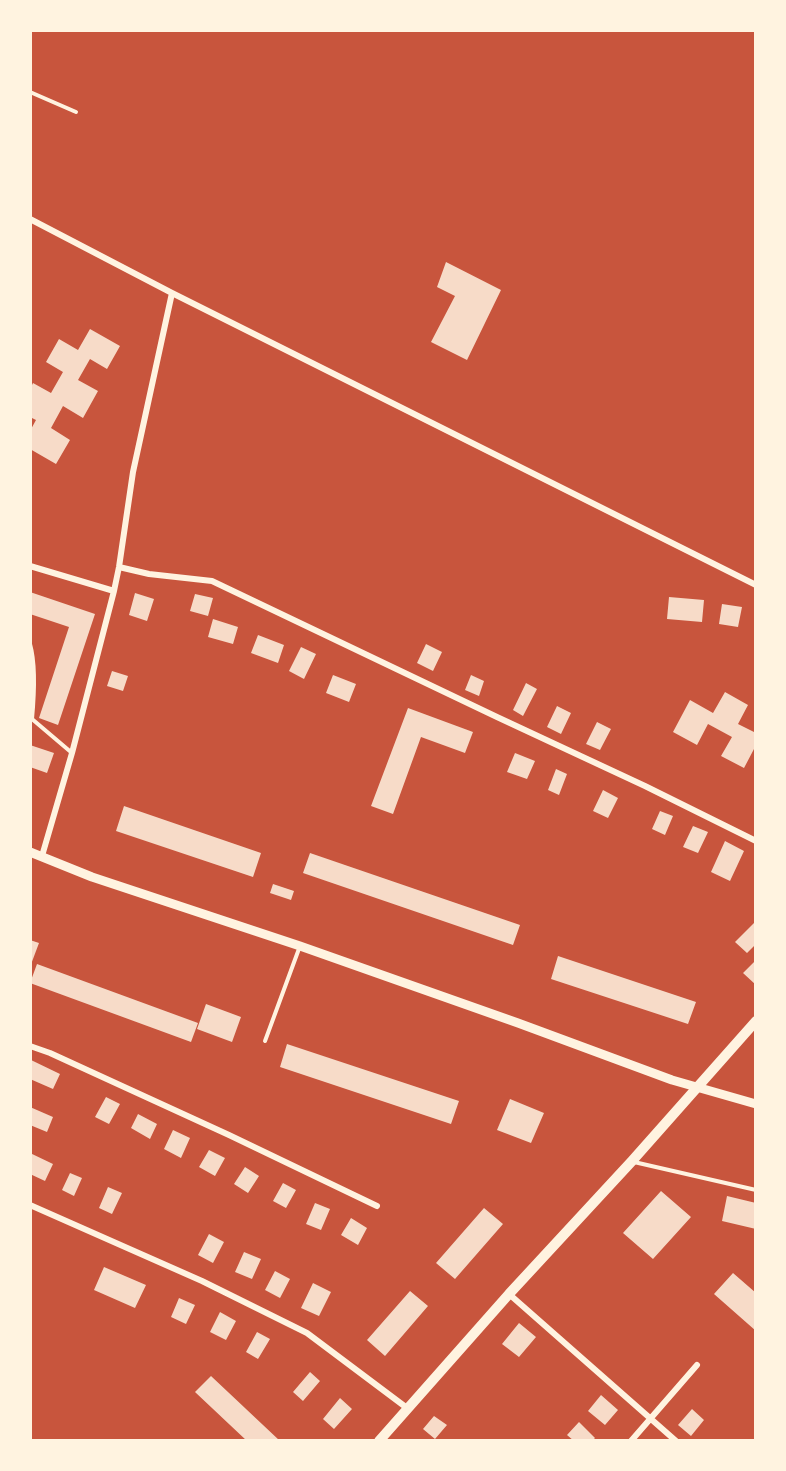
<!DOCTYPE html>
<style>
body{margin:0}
#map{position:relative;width:786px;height:1471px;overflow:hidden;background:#c8553d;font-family:Ubuntu,sans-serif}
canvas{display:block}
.frame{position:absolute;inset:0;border:32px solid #fff3e0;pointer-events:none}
</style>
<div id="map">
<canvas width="786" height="1471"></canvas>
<div class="frame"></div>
</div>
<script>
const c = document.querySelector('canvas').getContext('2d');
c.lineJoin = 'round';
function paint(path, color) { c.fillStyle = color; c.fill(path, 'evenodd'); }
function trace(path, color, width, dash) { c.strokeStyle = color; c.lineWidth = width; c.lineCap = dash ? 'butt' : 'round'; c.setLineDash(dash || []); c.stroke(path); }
const building = new Path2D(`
 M446,262L501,290L467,360L431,342L455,296L437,287Z
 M90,329L120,346L107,369L90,359L78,380L98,391L83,418L63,406L51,428L70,440L56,464L30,449V431L36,420L30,417V389L33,383L51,393L63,372L46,362L59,339L78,350Z
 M30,592L95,614L58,725L39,718L69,627L30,614Z
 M135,593L154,599L147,621L129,615Z
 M195,594L213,598L208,616L190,611Z
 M669,597L704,600L702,622L667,619Z
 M722,604L742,607L738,627L719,624Z
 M213,619L238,627L233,644L208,637Z
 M258,635L284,645L278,663L251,653Z
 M426,644L442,652L433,671L417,663Z
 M301,647L316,654L304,679L289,671Z
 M112,671L128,676L123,691L107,686Z
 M333,675L356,684L349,702L326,693Z
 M471,675L484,681L479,696L465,690Z
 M526,683L537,689L523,716L513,710Z
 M725,692L748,705L738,724L756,733V750L754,749L744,768L721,756L732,737L708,724L697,745L673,732L690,700L713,713Z
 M557,706L571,713L561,734L547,727Z
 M408,708L473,732L465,753L421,737L393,814L371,806Z
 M597,722L611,729L600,750L586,744Z
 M30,745L54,753L47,773L30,767Z
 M515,753L535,761L527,779L507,772Z
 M556,769L567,774L559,795L548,790Z
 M603,790L618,798L608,818L593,811Z
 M124,806L261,853L253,877L116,831Z
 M660,811L673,816L665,835L652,829Z
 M693,826L708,832L698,853L683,847Z
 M725,841L744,851L730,881L711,872Z
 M310,853L520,925L513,945L303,873Z
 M273,884L294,891L291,900L270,893Z
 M756,921V944L747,953L735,942Z
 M30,940L39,943L30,967Z
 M558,956L696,1002L688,1024L551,979Z
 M755,961L756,962V985L743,973Z
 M37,964L198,1023L191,1042L30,983Z
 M206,1004L241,1017L232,1042L197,1029Z
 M287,1044L459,1101L451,1124L280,1067Z
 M31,1060L60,1074L53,1089L30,1079V1063Z
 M106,1097L120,1104L109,1124L95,1117Z
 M510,1099L544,1113L531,1143L497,1130Z
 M30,1107L53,1117L47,1132L30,1125Z
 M138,1114L157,1124L150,1139L131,1128Z
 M173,1130L190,1138L181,1158L164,1149Z
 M209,1150L225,1158L215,1176L199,1167Z
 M30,1153L53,1164L45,1181L30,1174Z
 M245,1167L259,1176L248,1193L234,1184Z
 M70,1173L82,1178L74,1196L62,1190Z
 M283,1183L296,1190L286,1208L273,1201Z
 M108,1187L122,1193L112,1214L99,1208Z
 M661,1191L691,1217L653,1259L623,1233Z
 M727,1196L756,1203V1229L722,1221Z
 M315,1203L330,1209L321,1230L306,1224Z
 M484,1208L503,1224L455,1279L436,1263Z
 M351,1218L367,1228L358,1245L341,1235Z
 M209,1234L224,1242L213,1263L198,1255Z
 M244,1252L261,1259L252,1279L235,1272Z
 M104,1267L146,1285L135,1308L94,1290Z
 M275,1271L290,1279L280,1298L265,1290Z
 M733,1273L756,1293V1331L714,1294Z
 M313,1283L331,1292L319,1316L301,1308Z
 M410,1291L428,1306L385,1356L367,1340Z
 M179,1298L195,1305L186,1324L171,1317Z
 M220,1312L236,1321L226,1340L210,1332Z
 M519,1323L536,1337L519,1357L502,1344Z
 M257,1332L270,1339L258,1359L246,1352Z
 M310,1372L320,1381L303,1401L293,1392Z
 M211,1376L280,1441H247L195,1392Z
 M601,1395L618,1410L605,1425L588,1411Z
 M340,1398L352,1409L334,1429L323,1419Z
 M692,1409L704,1420L691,1436L678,1425Z
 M434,1416L447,1425L435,1439L423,1429Z
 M579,1422L595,1438L592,1441H574L567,1435Z`);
const service = new Path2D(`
 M30,92L76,112
 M30,644C36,665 34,698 32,719L72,753
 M265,1041L300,946
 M634,1162L756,1190`);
const minor = new Path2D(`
 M30,219L172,293L756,585
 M30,566L114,591L119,567L133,472L172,293
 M119,567L149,574L212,581L497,717L645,786L756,841
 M42,856L72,753L114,591
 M30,1046L50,1053L229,1135L377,1206
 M30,1205L202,1281L307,1333L407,1408
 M509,1294L676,1441
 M631,1441L697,1365`);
const tertiary = new Path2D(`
 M30,852L92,877L300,946L518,1023L672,1080L756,1104`);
const secondary = new Path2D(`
 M379,1441L509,1294L632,1161L756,1021`);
paint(building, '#f7dbc8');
trace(service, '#fff3e0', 4);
trace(minor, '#fff3e0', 6);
trace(tertiary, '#fff3e0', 9);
trace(secondary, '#fff3e0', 10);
</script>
